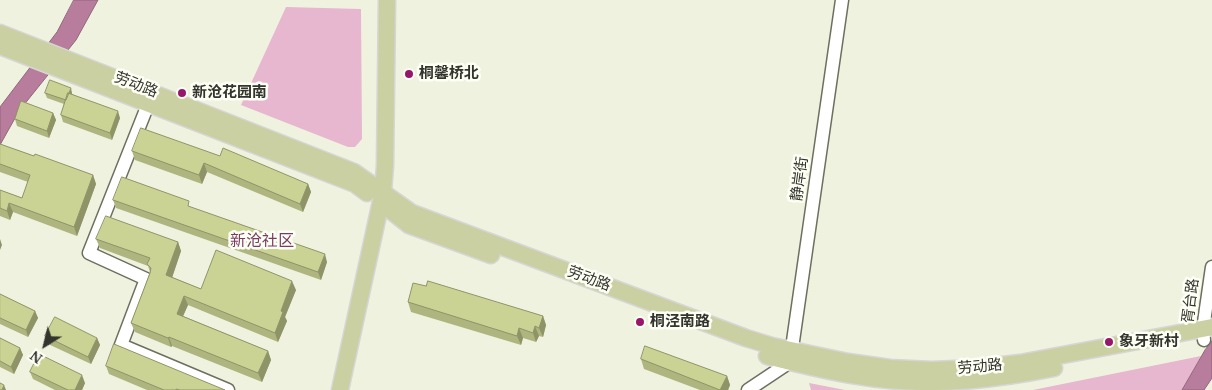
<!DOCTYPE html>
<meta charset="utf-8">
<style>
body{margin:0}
#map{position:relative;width:1212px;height:390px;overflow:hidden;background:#f0f2e0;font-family:"Noto Serif",serif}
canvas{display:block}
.north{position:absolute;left:20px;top:320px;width:50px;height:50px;-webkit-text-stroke:4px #fdfff4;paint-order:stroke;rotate:216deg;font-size:14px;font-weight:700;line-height:20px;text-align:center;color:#33342d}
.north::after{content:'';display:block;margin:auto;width:18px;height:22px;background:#33342d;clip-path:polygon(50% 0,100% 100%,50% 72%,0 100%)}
</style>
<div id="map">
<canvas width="1212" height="390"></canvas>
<div class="north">N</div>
</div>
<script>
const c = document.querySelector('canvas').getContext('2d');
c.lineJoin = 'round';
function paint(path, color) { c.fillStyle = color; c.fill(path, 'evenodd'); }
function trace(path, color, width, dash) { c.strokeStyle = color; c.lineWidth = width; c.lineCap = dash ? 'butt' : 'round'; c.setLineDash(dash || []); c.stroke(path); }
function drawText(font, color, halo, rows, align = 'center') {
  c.font = font + ' "Noto Serif","Noto Sans SC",serif'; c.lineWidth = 5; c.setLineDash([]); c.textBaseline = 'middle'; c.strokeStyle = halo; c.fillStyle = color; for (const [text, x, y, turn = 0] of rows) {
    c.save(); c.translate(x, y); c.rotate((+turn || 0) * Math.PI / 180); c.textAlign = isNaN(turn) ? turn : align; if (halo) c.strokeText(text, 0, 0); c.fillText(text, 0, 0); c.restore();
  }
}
const green = new Path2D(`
 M286,7L361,9L362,139L355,147H348L241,105Z
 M1201,356L1182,390H1033Z
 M809,383L845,390H811Z`);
const water = new Path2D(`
 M74,0H98L76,40L19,111L0,145V107L57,32Z
 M1212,341V378L1204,390H1182L1205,350Z`);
const minor = new Path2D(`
 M151,97L89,253L146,279L121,345L228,390
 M1204,340L1203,329L1212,267
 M748,390L790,362L842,0`);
const major = new Path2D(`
 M0,33L354,172L412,213L746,338L772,346L848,362L890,368L932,370L979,368L1020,363L1212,327
 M0,46L355,184L367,193
 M390,210L409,225L491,255
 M767,356C821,370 877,383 933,382C974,382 1014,376 1054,368
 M340,390L383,192L385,166L387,0`);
const wall = new Path2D(`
 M45,93H72V94L120,118L112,140L63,122L61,115L64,104L47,98Z
 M53,113L56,120L49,138L17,126L15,119Z
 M0,144L34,156L93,175L96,184L77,236L13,212L10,220L0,216V190L22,198L28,182L0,172Z
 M132,151L220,156L308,184L311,192L303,212L207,172L202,184L135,160Z
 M113,200L192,208L327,262L321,280L116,208Z
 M96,239L178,242L181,251L172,277L201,289L296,290L285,317L287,321L278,342L188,305L183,316L268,351L271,360L262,382L172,346L171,347L135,332L131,323L150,272L148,266L100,248Z
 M0,294L35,311L38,318L28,337L0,324Z
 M408,302L543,316L546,325L543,337L539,336L536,342L523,338L521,345L411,312Z
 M45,336L97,338L100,345L91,364L48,344Z
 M0,338L20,348L23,355L14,374L0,367Z
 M641,359L727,376L730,385L728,390H700L644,369Z
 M106,366L225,390H147L109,374Z
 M30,372L85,383L82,390H55L33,379Z`);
const shadedWall = new Path2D(`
 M71,88L72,93L68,106L66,101Z
 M118,111L120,118L112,140L110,133Z
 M53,113L56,120L49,138L47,131Z
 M204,163L207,172L202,184L199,175Z
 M93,175L96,184L77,236L74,227Z
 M308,184L311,192L303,212L300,204Z
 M9,203L13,212L10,220L7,211Z
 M0,239L2,245L0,250Z
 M178,242L181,251L170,284L166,275Z
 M325,254L327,262L321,280L318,272Z
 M292,281L296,290L285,317L287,321L278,342L275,333L281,311Z
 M184,296L188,305L180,323L177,314Z
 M35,311L38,318L28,337L26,330Z
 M543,316L546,325L543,337L539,328Z
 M535,326L539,336L536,342L533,333Z
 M519,328L523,338L521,345L517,336Z
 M169,337L172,346L171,347L168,338Z
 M97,338L100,345L91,364L88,357Z
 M20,348L23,355L14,374L11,367Z
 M268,351L271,360L262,382L258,373Z
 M82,375L85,383L82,390H75Z
 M727,376L730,385L728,390H720Z
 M4,385L6,390H2Z`);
const building = new Path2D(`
 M50,80L71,88L66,100L45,93Z
 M68,93L118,111L110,133L61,115Z
 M21,101L53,113L47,131L15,119Z
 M141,128L220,156L223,148L308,184L300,204L204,163L199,175L132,151Z
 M0,144L34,156L35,154L93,175L74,227L9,203L7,211L0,208V190L22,198L30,175L0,164Z
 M122,177L189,201L188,206L325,254L318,272L113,200Z
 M106,216L178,242L166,275L201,289L216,250L292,281L281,311L283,312L275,333L184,296L177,314L268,351L258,373L169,337L168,338L131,323L150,273L151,268L147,264L150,258L96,239Z
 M428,281L543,316L539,328L535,326L533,333L519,328L517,336L408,302L413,283L426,286Z
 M0,294L35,311L26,330L0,318Z
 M55,317L97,338L88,357L45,336Z
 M0,338L20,348L11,367L0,361Z
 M114,344L225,390H180L176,389V390H164L106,366Z
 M645,346L727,376L720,390L641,359Z
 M39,354L82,375L75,390H68L30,372Z
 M0,383L4,385L2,390H0Z`);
const markers = [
 [409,74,5,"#98156c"],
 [182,93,5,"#98156c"],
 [640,322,5,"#98156c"],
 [1109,342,5,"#98156c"]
];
const poiNames = [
 ["桐馨桥北",419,74],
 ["新沧花园南",192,93],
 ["桐泾南路",650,322],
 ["象牙新村",1119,342]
];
const streetNames = [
 ["劳动路",136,85,21],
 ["静岸街",800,179,-82],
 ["劳动路",589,279,20],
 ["胥台路",1191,301,-83],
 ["劳动路",980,367,-5]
];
const neighbourhoodNames = [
 ["新沧社区",262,241]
];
paint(green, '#e7b6cf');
paint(water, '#b87d9c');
trace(water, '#90677b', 1);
trace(minor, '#6d6f5f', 15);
trace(major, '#d6d6d5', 19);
trace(minor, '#fff', 12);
trace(major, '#cbd0a3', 16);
paint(wall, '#afb57f');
paint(shadedWall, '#8e9468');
paint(building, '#cbd394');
trace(building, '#8e9468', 1);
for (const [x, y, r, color] of markers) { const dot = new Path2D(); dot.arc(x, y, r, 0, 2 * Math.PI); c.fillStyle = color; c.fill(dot); trace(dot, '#fdfff4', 2); }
drawText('bold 15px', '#33342d', '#fdfff4', poiNames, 'left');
drawText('15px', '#33342d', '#fdfff4', streetNames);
drawText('16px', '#7c3c61', '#fdfff4', neighbourhoodNames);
</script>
